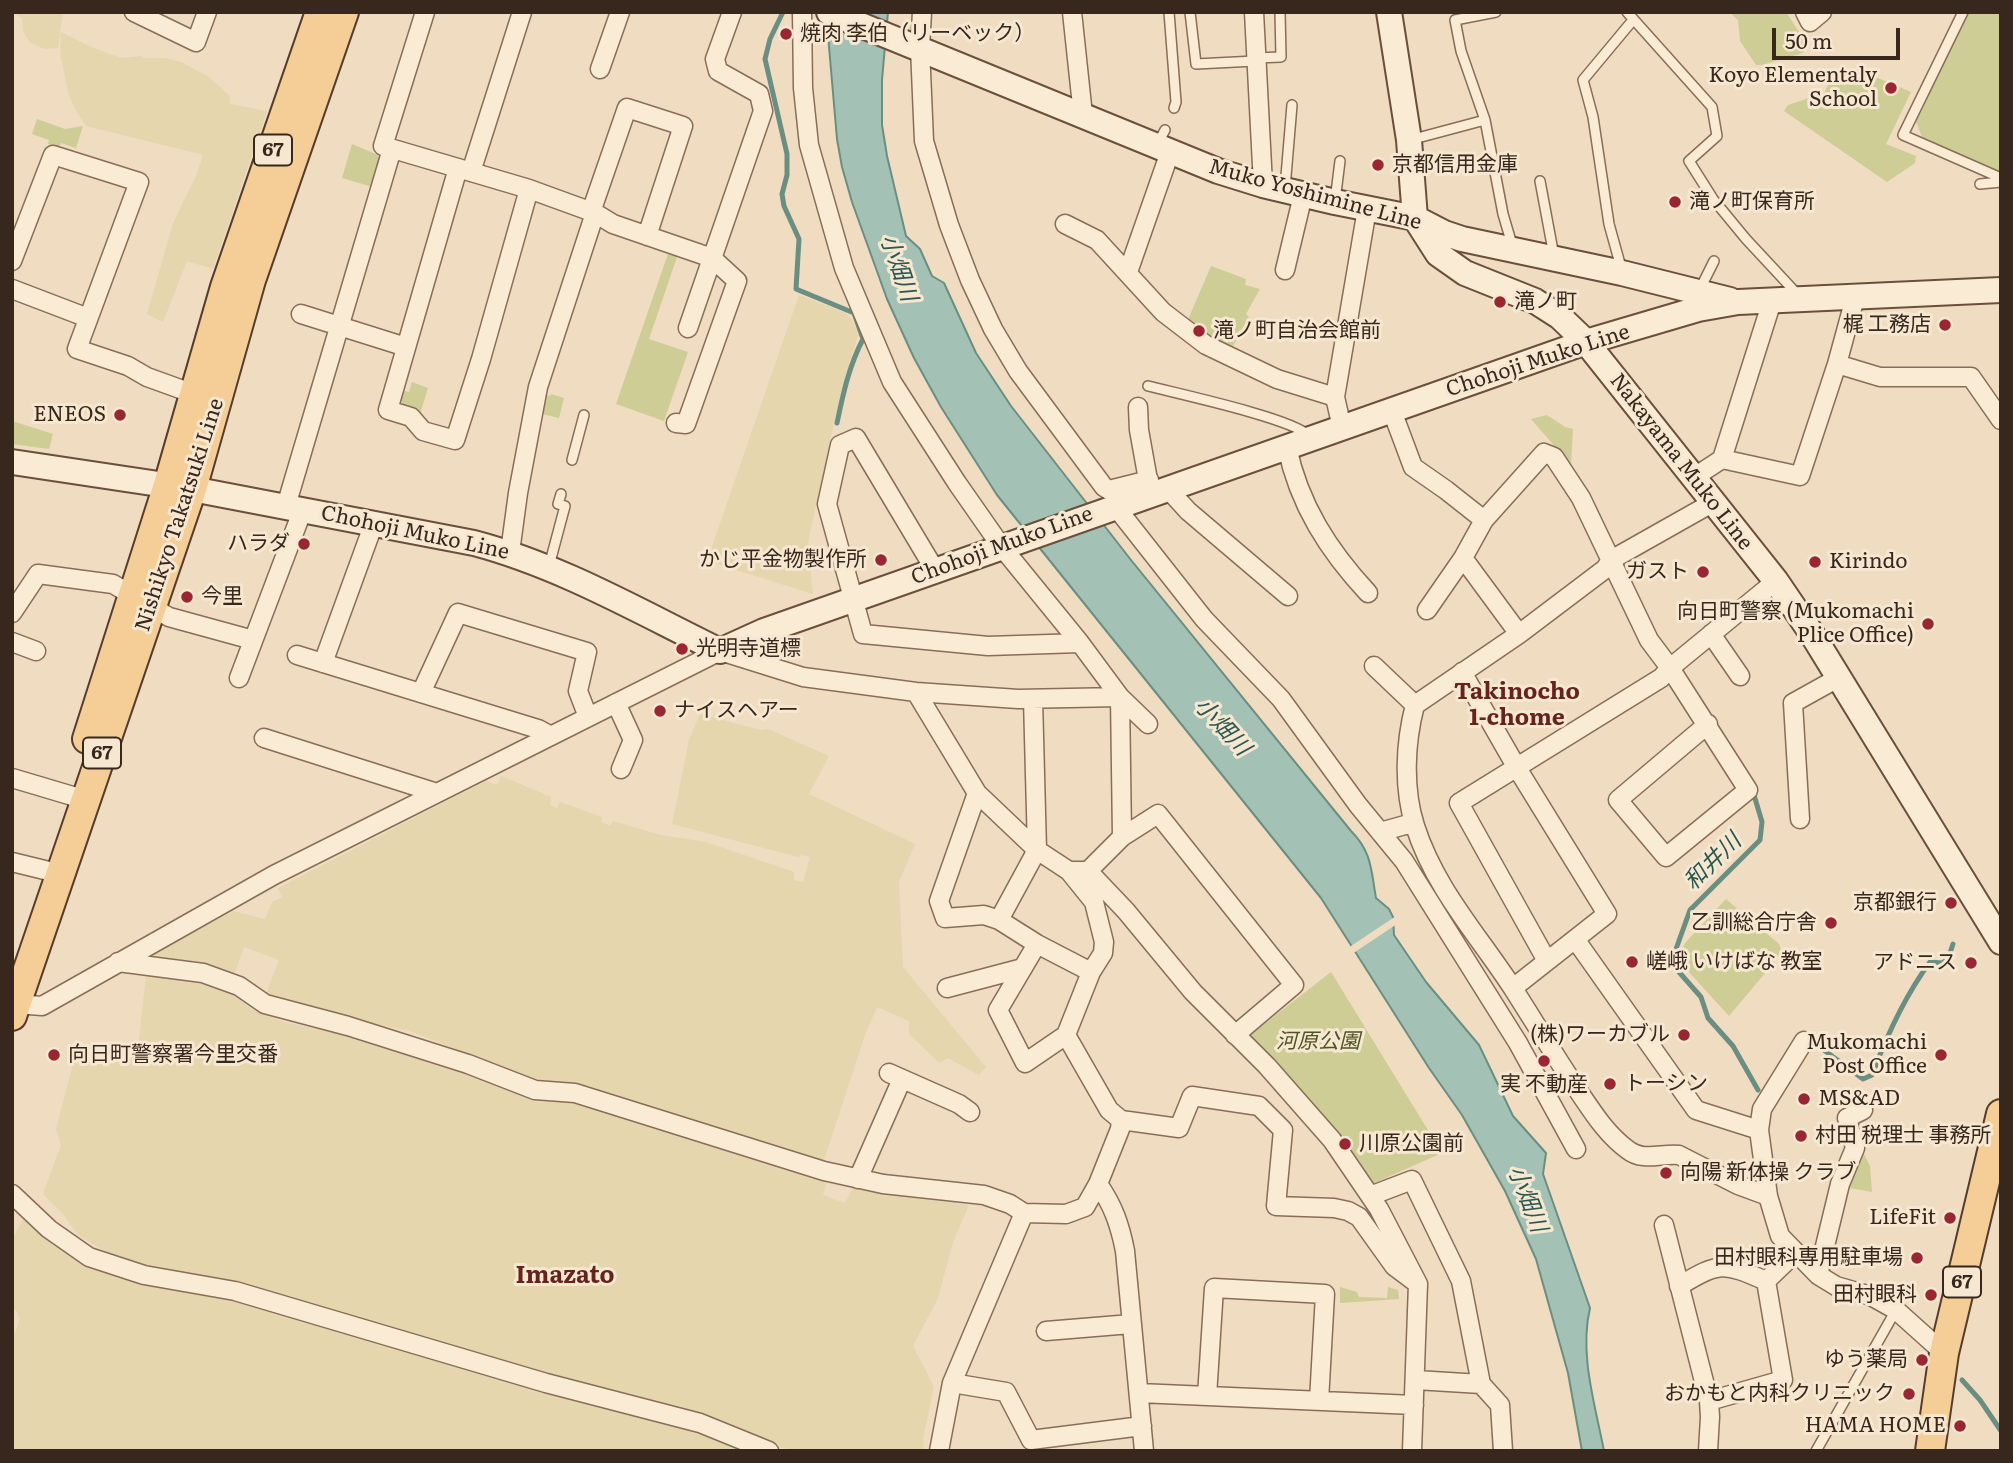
<!DOCTYPE html>
<meta charset="utf-8">
<style>
body{margin:0}
#map{position:relative;width:2013px;height:1463px;overflow:hidden;background:#efdcc1;font-family:Literata,serif}
canvas{display:block}
.frame{position:absolute;inset:0;border:14px solid #38271d;pointer-events:none}
.scale{position:absolute;left:1772px;top:28px;width:128px;height:32px;box-sizing:border-box;border:4px solid #38271d;border-top:0;padding-left:9px;font-size:21px;line-height:24px;white-space:nowrap;color:#38271d;-webkit-text-stroke:5px #f6e7d1;paint-order:stroke}
</style>
<div id="map">
<canvas width="2013" height="1463"></canvas>
<div class="frame"></div>
<div class="scale">50 m</div>
</div>
<script>
const c = document.querySelector('canvas').getContext('2d');
c.lineJoin = 'round';
function paint(path, color) { c.fillStyle = color; c.fill(path, 'evenodd'); }
function trace(path, color, width, dash) { c.strokeStyle = color; c.lineWidth = width; c.lineCap = dash ? 'butt' : 'round'; c.setLineDash(dash || []); c.stroke(path); }
function drawText(font, color, halo, rows, align = 'center') {
  c.font = font + ' Literata,"Noto Sans JP",serif'; c.lineWidth = 6; c.setLineDash([]); c.textBaseline = 'middle'; c.strokeStyle = halo; c.fillStyle = color; for (const [text, x, y, turn = 0] of rows) {
    c.save(); c.translate(x, y); c.rotate((+turn || 0) * Math.PI / 180); c.textAlign = isNaN(turn) ? turn : align; if (halo) c.strokeText(text, 0, 0); c.fillText(text, 0, 0); c.restore();
  }
}
const farmland = new Path2D(`
 M12,12H63L58,48L45,49L30,43L23,31L22,18Z
 M61,32L91,47L121,58L142,56L143,58H165L181,62L209,77L230,96V104L267,111L213,269L187,261L163,322L147,314L173,223L196,176L203,155L86,126L76,111L69,96L60,53Z
 M799,295L846,313L854,323L858,335L841,391L808,542L813,594L707,561Z
 M700,714L761,730L768,729L829,756L809,794L915,844L899,882L903,967L986,1067L979,1075L948,1058L939,1063L909,1034V1021L877,1007L866,1032L823,1163L764,1146L652,1107L570,1086L510,1074L461,1051L407,1030L346,1020L264,999L279,960L244,947L233,978L136,961L234,911L265,919L272,902L282,897L278,888L486,781L497,785L501,776L551,797L550,805L557,808L560,802L602,817L601,822L610,826L613,821L661,835L706,842L794,872V880L803,882L810,857L802,855L798,857L672,824L689,740Z
 M146,975L194,981L224,989L252,1009L284,1022L345,1035L489,1080L654,1124L827,1181L823,1195L845,1203L853,1187L969,1205L953,1242L938,1298L913,1346L934,1387L923,1438L924,1451H799L757,1443L166,1273L110,1254L78,1235L63,1214L43,1194L61,1145L56,1129L78,1045L137,1057Z
 M25,1216L81,1260L218,1293L263,1309L295,1315L705,1431L745,1451H12V1341L20,1319L16,1310L12,1309V1239Z`);
const green = new Path2D(`
 M1729,12H1786L1807,44L1803,53L1762,65H1756L1740,41L1738,20Z
 M1968,12H2001V173L1922,137L1916,122Z
 M1864,78H1878L1911,92L1886,144L1916,156L1915,163L1887,182L1784,111L1788,105L1824,93L1830,81Z
 M37,119L65,129L83,126L76,148L61,143L59,148L48,144L49,140L32,134Z
 M352,144L378,155L382,167L376,188L342,178Z
 M669,251L678,254L649,339L688,352L664,421L616,404Z
 M1211,266L1246,279L1245,285L1260,289L1246,314L1249,317L1232,348L1187,322Z
 M412,382L428,388L420,414L405,409L401,401L404,391L409,392Z
 M551,394L564,398L559,418L542,414L546,395L550,396Z
 M1547,415L1565,427L1573,429L1571,465L1531,419Z
 M12,421L53,434L49,449L12,444Z
 M1726,899L1779,944L1782,953L1729,1016L1678,960L1685,943Z
 M1331,972L1442,1153L1372,1184L1348,1146L1249,1036Z
 M1863,1152L1870,1166L1872,1192L1850,1188C1853,1174 1861,1165 1863,1152Z
 M1340,1287L1357,1292L1359,1297L1387,1298L1388,1287L1398,1290L1399,1299L1340,1303Z`);
const water = new Path2D(`
 M826,12H888L882,80V125L887,156L906,236L920,249L932,276L944,283L976,353L1011,406L1131,560L1351,831C1372,852 1371,870 1376,898L1389,909L1393,917L1394,935L1426,982L1479,1045L1513,1116L1546,1153L1543,1174L1590,1308C1579,1354 1595,1404 1604,1451H1582L1568,1373L1536,1259L1505,1191L1462,1115L1429,1068L1321,898L997,495L941,407L914,358L887,299L852,202L842,167L837,139Z`);
const pier = new Path2D(`
 M1396,916L1397,924L1352,954L1348,948Z`);
const stream = new Path2D(`
 M783,12L770,39L765,59L787,154V175L782,194L784,206L799,239L796,289L854,313L863,339C849,366 843,394 837,423
 M1754,795L1762,822L1760,840L1690,910L1671,963L1701,997L1708,1018L1733,1046L1758,1090
 M1813,1042L1863,1079L1872,1075C1887,1035 1904,997 1930,962L1942,963L1948,959L1953,944
 M1962,1380L1980,1400L2001,1431`);
const service = new Path2D(`
 M1169,12L1176,102L1174,108
 M1190,12L1196,64L1255,61
 M1627,12L1712,107L1717,136L1689,161L1713,199L1746,239L1799,296
 M1963,12L1903,135L2001,178
 M1255,58L1281,57L1280,12
 M1485,120L1503,214L1513,248
 M1410,140L1485,120L1461,51L1455,20L1496,12
 M1157,145L1165,130
 M1540,181L1554,256
 M1980,184L2001,182
 M1285,188L1292,105
 M1335,201L1340,161
 M1622,271L1609,224L1593,117L1583,80L1633,20
 M1700,289L1714,261
 M1148,386C1179,394 1290,418 1308,435
 M572,460L584,415
 M549,566L565,506L558,504L561,494
 M1816,1451L1896,1310`);
const minor = new Path2D(`
 M134,12L196,42L207,12
 M425,12L383,146L529,189L595,213L613,224L712,258L737,281L686,424L676,423
 M802,12L803,88L809,145L844,268L892,382L957,483L1001,546L1080,643L1120,697L1122,837L1088,871H1069L1037,850L977,793L916,692
 M922,12L920,48L924,141L949,225L970,280L993,329L1018,371L1104,487L1109,490L1149,480
 M1072,12L1083,115
 M1254,12L1263,185
 M1805,12L1810,22L1822,12
 M600,69L620,12
 M458,168L388,410L411,417L423,431L455,440L481,359L529,189
 M471,172L522,12
 M591,212L627,108L683,126L647,236
 M1065,224L1097,240L1163,312L1206,345L1277,379L1335,397
 M12,261L53,155L139,182L77,349L128,366L147,377L194,394
 M1285,270L1303,195
 M1128,272L1170,152
 M12,289L88,318
 M301,314L406,347
 M688,328L763,111L759,94L718,71L715,59L732,12
 M1837,364L1880,377H1971L2001,420
 M1138,407L1139,430L1150,491
 M1392,411L1413,467L1446,490L1484,520
 M1342,428L1335,397L1367,209
 M1287,447C1299,505 1329,551 1368,593
 M1722,459L1800,476L1837,364L1855,298
 M1693,478L1722,459L1772,301
 M1168,489L1188,511L1288,596
 M1712,503L1611,560L1605,569L1519,634L1415,705C1405,743 1403,788 1415,826C1435,889 1479,936 1514,990C1535,1023 1555,1056 1577,1089C1592,1111 1606,1134 1628,1150C1643,1162 1662,1153 1679,1155L1738,1185L1768,1196
 M286,506L392,149
 M1115,506L1204,619L1281,699L1358,805L1404,861L1518,1043L1576,1149
 M510,552L518,493L538,387L595,213
 M1463,558L1519,634
 M935,570L856,438L840,445L827,504L863,634L988,646L1080,643
 M1427,610L1463,558L1484,520L1544,453L1554,457L1581,498L1649,640L1670,668L1748,790L1666,857L1618,800L1708,724
 M12,613L38,574L113,584L169,617L253,640
 M1711,634L1740,676
 M12,642L36,651
 M297,655L538,729L551,736
 M323,663L374,523
 M1374,666L1415,705
 M1462,672L1517,768L1607,914L1513,988
 M239,678L303,509
 M421,693L458,613L587,652L578,691L588,717
 M616,703L633,740L621,769
 M264,738L437,793
 M12,778L86,800
 M977,793L939,901L945,918L984,915L999,920L1037,850L1033,699
 M1800,819L1793,703L1838,678
 M1380,832L1405,825L1414,824
 M1122,837L1158,814L1294,985L1235,1035
 M12,862L61,874
 M1088,871L1126,911L1193,992L1267,1066L1332,1140L1379,1209L1418,1284L1412,1451
 M999,920L1037,944L1091,972
 M1575,939L1696,1110L1759,1130
 M1037,944L998,1010L1025,1063L1066,1035
 M1547,961L1459,803L1661,678L1670,668L1776,581
 M118,962L203,973L239,986L265,1004L348,1026L468,1064L535,1090L575,1093L824,1171L883,1184L984,1195L1010,1204L1024,1213L952,1383L939,1451
 M947,988L1023,968
 M16,1004L42,1006L274,875L720,651L803,677L916,692L1018,699L1120,697L1148,724
 M1804,1041L1762,1109L1759,1130L1768,1196L1780,1236L1818,1275L1836,1286L1871,1296L1896,1310L1944,1353
 M889,1073L959,1104L970,1112
 M1121,1120L1179,1128L1192,1096L1259,1106L1283,1130L1276,1206L1334,1208L1348,1211L1359,1217L1394,1266L1414,1281
 M858,1179L902,1079
 M1098,1184C1113,1205 1120,1225 1125,1251L1144,1451
 M12,1194L49,1229L89,1257L144,1275L235,1291L546,1383L700,1423L769,1451
 M1370,1196L1412,1180L1461,1281L1481,1384L1500,1405L1503,1451
 M1024,1213L1066,1214L1085,1207L1098,1184L1120,1129L1121,1120L1109,1110L1066,1035L1091,972L1103,953L1104,942L1094,902L1069,871
 M1664,1225L1709,1401L1710,1417L1708,1451
 M1818,1275L1840,1184L1855,1148L1847,1118L1863,1110
 M1679,1286C1719,1262 1723,1262 1766,1281
 M1046,1331L1131,1324
 M1416,1380L1481,1384
 M952,1383L1006,1392L1031,1440L1142,1426
 M1139,1393L1414,1405
 M1207,1396L1214,1288L1325,1294L1319,1401
 M1709,1401L1783,1380L1766,1281L1795,1253`);
const secondary = new Path2D(`
 M829,12L1218,171L1263,185L1335,202L1415,218L1444,233L1462,239L1622,273L1730,300
 M1389,12L1409,140L1415,218L1438,254L1465,273L1535,301L1560,317L1586,342L1776,581L1812,634L2001,942
 M12,462L192,489L474,543C561,566 640,612 720,651L764,631L1586,342L1698,309L1738,302L2001,290`);
const primary = new Path2D(`
 M87,739L168,485L225,287L320,12
 M12,1016L192,489L251,280L344,12
 M1930,1451L1944,1353L2001,1114`);
const markers = [
 [786,34,7,"#9a2633"],
 [1891,88,7,"#9a2633"],
 [1378,165,7,"#9a2633"],
 [1675,202,7,"#9a2633"],
 [1500,302,7,"#9a2633"],
 [1945,325,7,"#9a2633"],
 [1199,331,7,"#9a2633"],
 [120,415,7,"#9a2633"],
 [304,544,7,"#9a2633"],
 [881,560,7,"#9a2633"],
 [1815,562,7,"#9a2633"],
 [1703,572,7,"#9a2633"],
 [187,597,7,"#9a2633"],
 [1928,624,7,"#9a2633"],
 [682,649,7,"#9a2633"],
 [660,711,7,"#9a2633"],
 [1951,903,7,"#9a2633"],
 [1831,923,7,"#9a2633"],
 [1632,962,7,"#9a2633"],
 [1971,963,7,"#9a2633"],
 [1684,1035,7,"#9a2633"],
 [54,1055,7,"#9a2633"],
 [1941,1055,7,"#9a2633"],
 [1544,1061,7,"#9a2633"],
 [1610,1084,7,"#9a2633"],
 [1804,1099,7,"#9a2633"],
 [1801,1136,7,"#9a2633"],
 [1345,1144,7,"#9a2633"],
 [1666,1173,7,"#9a2633"],
 [1950,1218,7,"#9a2633"],
 [1917,1258,7,"#9a2633"],
 [1931,1295,7,"#9a2633"],
 [1922,1360,7,"#9a2633"],
 [1909,1394,7,"#9a2633"],
 [1960,1426,7,"#9a2633"]
];
const shields = [
 [273,150,38],
 [102,753,38],
 [1962,1282,38]
];
const shieldNames = [
 ["67",273,150],
 ["67",102,753],
 ["67",1962,1282]
];
const poiNames = [
 ["焼肉 李伯（リーベック）",800,34,"left"],
 ["Koyo Elementaly",1877,76],
 ["School",1877,100],
 ["京都信用金庫",1392,165,"left"],
 ["滝ノ町保育所",1689,202,"left"],
 ["滝ノ町",1514,302,"left"],
 ["梶 工務店",1931,325],
 ["滝ノ町自治会館前",1213,331,"left"],
 ["ENEOS",106,415],
 ["ハラダ",290,544],
 ["かじ平金物製作所",867,560],
 ["Kirindo",1829,562,"left"],
 ["ガスト",1689,572],
 ["今里",201,597,"left"],
 ["向日町警察 (Mukomachi",1914,612],
 ["Plice Office)",1914,636],
 ["光明寺道標",696,649,"left"],
 ["ナイスヘアー",674,711,"left"],
 ["京都銀行",1937,903],
 ["乙訓総合庁舎",1817,923],
 ["嵯峨 いけばな 教室",1646,962,"left"],
 ["アドニス",1957,963],
 ["(株)ワーカブル",1670,1035],
 ["Mukomachi",1927,1043],
 ["Post Office",1927,1067],
 ["向日町警察署今里交番",68,1055,"left"],
 ["トーシン",1624,1084,"left"],
 ["実 不動産",1544,1085,"center"],
 ["MS&AD",1818,1099,"left"],
 ["村田 税理士 事務所",1815,1136,"left"],
 ["川原公園前",1359,1144,"left"],
 ["向陽 新体操 クラブ",1680,1173,"left"],
 ["LifeFit",1936,1218],
 ["田村眼科専用駐車場",1903,1258],
 ["田村眼科",1917,1295],
 ["ゆう薬局",1908,1360],
 ["おかもと内科クリニック",1895,1394],
 ["HAMA HOME",1946,1426]
];
const streetNames = [
 ["Muko Yoshimine Line",1315,195,15],
 ["Chohoji Muko Line",1538,361,-18],
 ["Nakayama Muko Line",1681,462,52],
 ["Nishikyo Takatsuki Line",180,515,-72],
 ["Chohoji Muko Line",415,533,12],
 ["Chohoji Muko Line",1002,546,-20]
];
const parkNames = [
 ["河原公園",1318,1042]
];
const waterNames = [
 ["小畑川",898,268,71],
 ["小畑川",1222,727,47],
 ["和井川",1713,862,-45],
 ["小畑川",1527,1199,69]
];
const neighbourhoodNames = [
 ["Takinocho",1517,692],
 ["1-chome",1517,718]
];
const quarterNames = [
 ["Imazato",565,1276]
];
paint(farmland, '#e5d6ae');
paint(green, '#cdcd95');
paint(water, '#a4c1b5');
trace(water, '#6a8f82', 2);
paint(pier, '#efdcc1');
trace(stream, '#6a8f82', 5);
trace(service, '#896d58', 12);
trace(minor, '#896d58', 21);
trace(secondary, '#6b4e3b', 28);
trace(primary, '#563c2c', 32);
trace(service, '#faebd4', 9);
trace(minor, '#faebd4', 18);
trace(secondary, '#faebd4', 24);
trace(primary, '#f4cd97', 28);
for (const [x, y, r, color] of markers) { const dot = new Path2D(); dot.arc(x, y, r, 0, 2 * Math.PI); c.fillStyle = color; c.fill(dot); trace(dot, '#f6e7d1', 2.5); }
for (const [x, y, w] of shields) { const box = new Path2D(); box.roundRect(x - w / 2, y - 15.5, w, 31, 5); c.fillStyle = '#f6e7d1'; c.fill(box); trace(box, '#38271d', 2); }
drawText('bold 19px', '#38271d', null, shieldNames);
drawText('21px', '#38271d', '#f6e7d1', poiNames, 'right');
drawText('21px', '#38271d', '#f6e7d1', streetNames);
drawText('italic 21px', '#4e5523', '#f6e7d1', parkNames);
drawText('italic 23px', '#2c5851', '#f6e7d1', waterNames);
drawText('bold 23px', '#66231b', '#f6e7d1', neighbourhoodNames);
drawText('bold 24px', '#66231b', '#f6e7d1', quarterNames);
</script>
